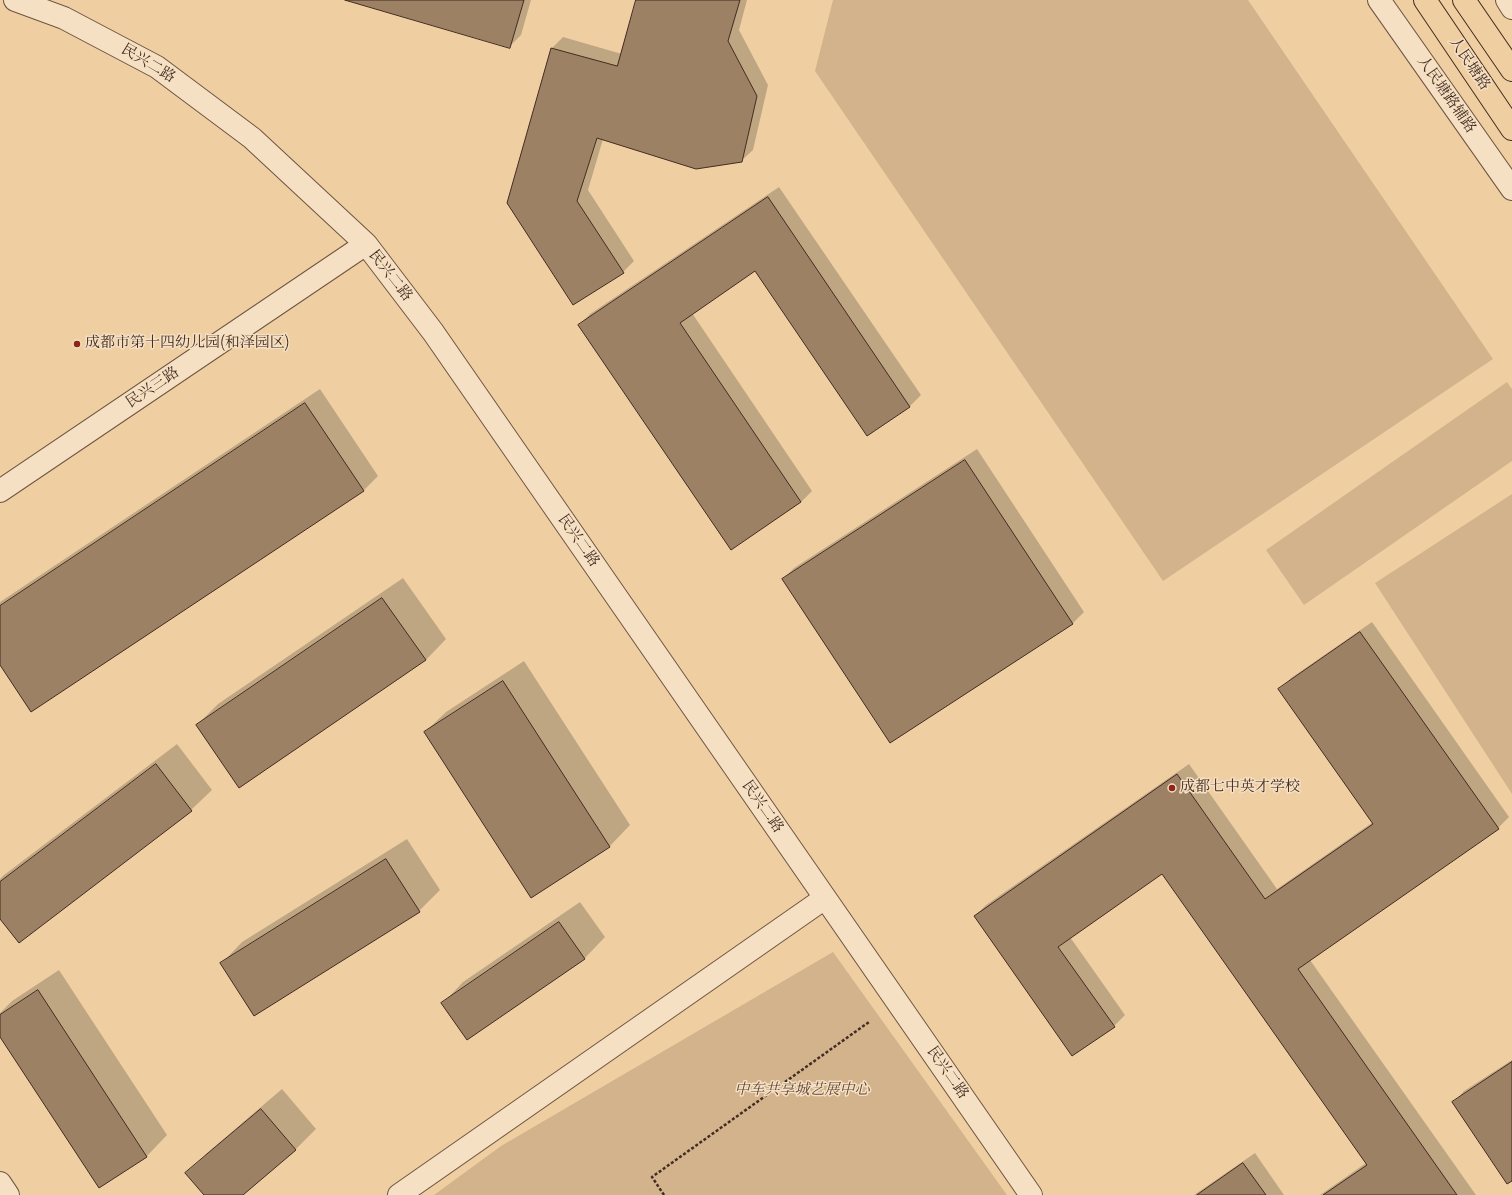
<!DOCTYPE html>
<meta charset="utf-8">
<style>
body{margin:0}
canvas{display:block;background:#efcfa2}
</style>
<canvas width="1512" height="1195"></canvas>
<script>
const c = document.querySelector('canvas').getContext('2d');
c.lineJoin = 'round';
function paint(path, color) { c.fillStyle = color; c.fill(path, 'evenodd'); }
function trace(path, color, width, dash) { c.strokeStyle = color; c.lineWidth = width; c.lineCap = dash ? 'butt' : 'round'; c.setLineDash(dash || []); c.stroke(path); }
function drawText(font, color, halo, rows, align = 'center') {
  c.font = font + ' Cardo,"Noto Serif SC",serif'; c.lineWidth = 3; c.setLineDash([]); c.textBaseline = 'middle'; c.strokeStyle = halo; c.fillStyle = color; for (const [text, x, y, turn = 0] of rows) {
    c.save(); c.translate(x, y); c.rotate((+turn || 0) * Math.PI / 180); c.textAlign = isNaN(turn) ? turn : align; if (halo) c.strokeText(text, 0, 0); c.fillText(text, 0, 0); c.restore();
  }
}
const green = new Path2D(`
 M833,0H1248L1493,359L1163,581L815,71Z
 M1507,382L1512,389V461L1304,605L1266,550Z
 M1512,494V794L1375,583Z
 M833,952L1007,1195H434L501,1146Z`);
const shadow = new Path2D(`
 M348,0H531L521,35L510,46Z
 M637,0H747L739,30L768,85L753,150L741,161L603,139L588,190L634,261L623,272L508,202L552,48L563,37L622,54Z
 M779,187L921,395L910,406L867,435L756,270L692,313L812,491L801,502L731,549L579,325L590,314Z
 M320,389L378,476L364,490L32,710L0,663V602Z
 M977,449L1084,612L1073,623L890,741L783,579L794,568Z
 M403,578L446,639L426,660L197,725L218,704Z
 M1372,622L1509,817L1498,828L1310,960L1476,1195H1320L1366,1163L1162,873L1070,937L1125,1015L1114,1026L975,916L986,905L1189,764L1277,889L1373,822L1280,689L1291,678Z
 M524,661L630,825L610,846L531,896L425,732L446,712Z
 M177,744L212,790L191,810L0,918V879L4,875Z
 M407,839L440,890L419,911L254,1014L222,963L242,942Z
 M580,902L605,937L585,958L467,1039L443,1003L463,982Z
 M59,970L167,1135L147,1156L99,1187L0,1035V1013L12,1001Z
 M1512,1060V1180L1453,1103L1464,1091Z
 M282,1089L316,1129L296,1149L242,1195H205L187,1174L207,1153Z
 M1255,1153L1284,1195H1194Z`);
const building = new Path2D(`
 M345,0H524L510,48Z
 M636,0H740L728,41L757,96L742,162L696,169L597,138L577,201L624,273L573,305L507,203L551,48L617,66Z
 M768,197L910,407L867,436L755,271L680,323L801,502L731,550L578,325Z
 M305,403L364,491L31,712L0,665V606Z
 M965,460L1073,624L890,743L782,579Z
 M382,598L426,660L239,788L196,725Z
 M1360,632L1499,829L1298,969L1457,1195H1323L1367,1165L1162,874L1058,947L1115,1027L1072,1056L974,916L1177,774L1265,899L1373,824L1278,689Z
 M503,681L610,847L531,898L424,732Z
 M156,764L192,811L19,943L0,919V882Z
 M386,859L420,912L254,1016L220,963Z
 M559,922L585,959L467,1040L441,1003Z
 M38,990L147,1157L99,1188L0,1037V1015Z
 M1512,1062V1181L1507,1184L1452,1102Z
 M261,1109L296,1150L243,1195H204L185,1173Z
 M1243,1163L1266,1195H1197Z`);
const path = new Path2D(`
 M664,1195L652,1177L869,1022`);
const minor = new Path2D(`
 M15,0L64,18L157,67L252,138L366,244L433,332L1031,1195
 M1379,0L1512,189
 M1507,0L1512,8
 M0,491L366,244
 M0,1183L8,1195
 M399,1195L825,898`);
const major = new Path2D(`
 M1425,0L1512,129
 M1464,0L1512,70`);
const markers = [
 [77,344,4,"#8f2418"],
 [1172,788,4,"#8f2418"]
];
const streetNames = [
 ["民兴二路",148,64,31],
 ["人民塘路",1469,64,56],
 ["人民塘路辅路",1446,95,55],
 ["民兴二路",390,276,52],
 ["民兴三路",153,388,-34],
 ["民兴二路",578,541,55],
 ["民兴二路",762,807,55],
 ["民兴二路",947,1073,55]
];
const poiNames = [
 ["成都市第十四幼儿园(和泽园区)",85,344],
 ["成都七中英才学校",1180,788]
];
const parkNames = [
 ["中车共享城艺展中心",802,1091]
];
paint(green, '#d2b38c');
paint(shadow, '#0003');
paint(building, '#9c8164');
trace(building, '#432c21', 1);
trace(minor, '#6e5541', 24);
trace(major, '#432c21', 24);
trace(path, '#432c21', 2.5, [3, 2]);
trace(minor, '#f5e0c3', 22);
trace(major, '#efcfa2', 22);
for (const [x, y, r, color] of markers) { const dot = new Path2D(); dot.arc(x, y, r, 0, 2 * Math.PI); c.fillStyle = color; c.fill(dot); trace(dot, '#f5e0c3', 1.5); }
drawText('15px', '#432c21', '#f5e0c3', streetNames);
drawText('15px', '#432c21', '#f5e0c3', poiNames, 'left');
drawText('italic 15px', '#604736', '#f5e0c3', parkNames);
</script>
